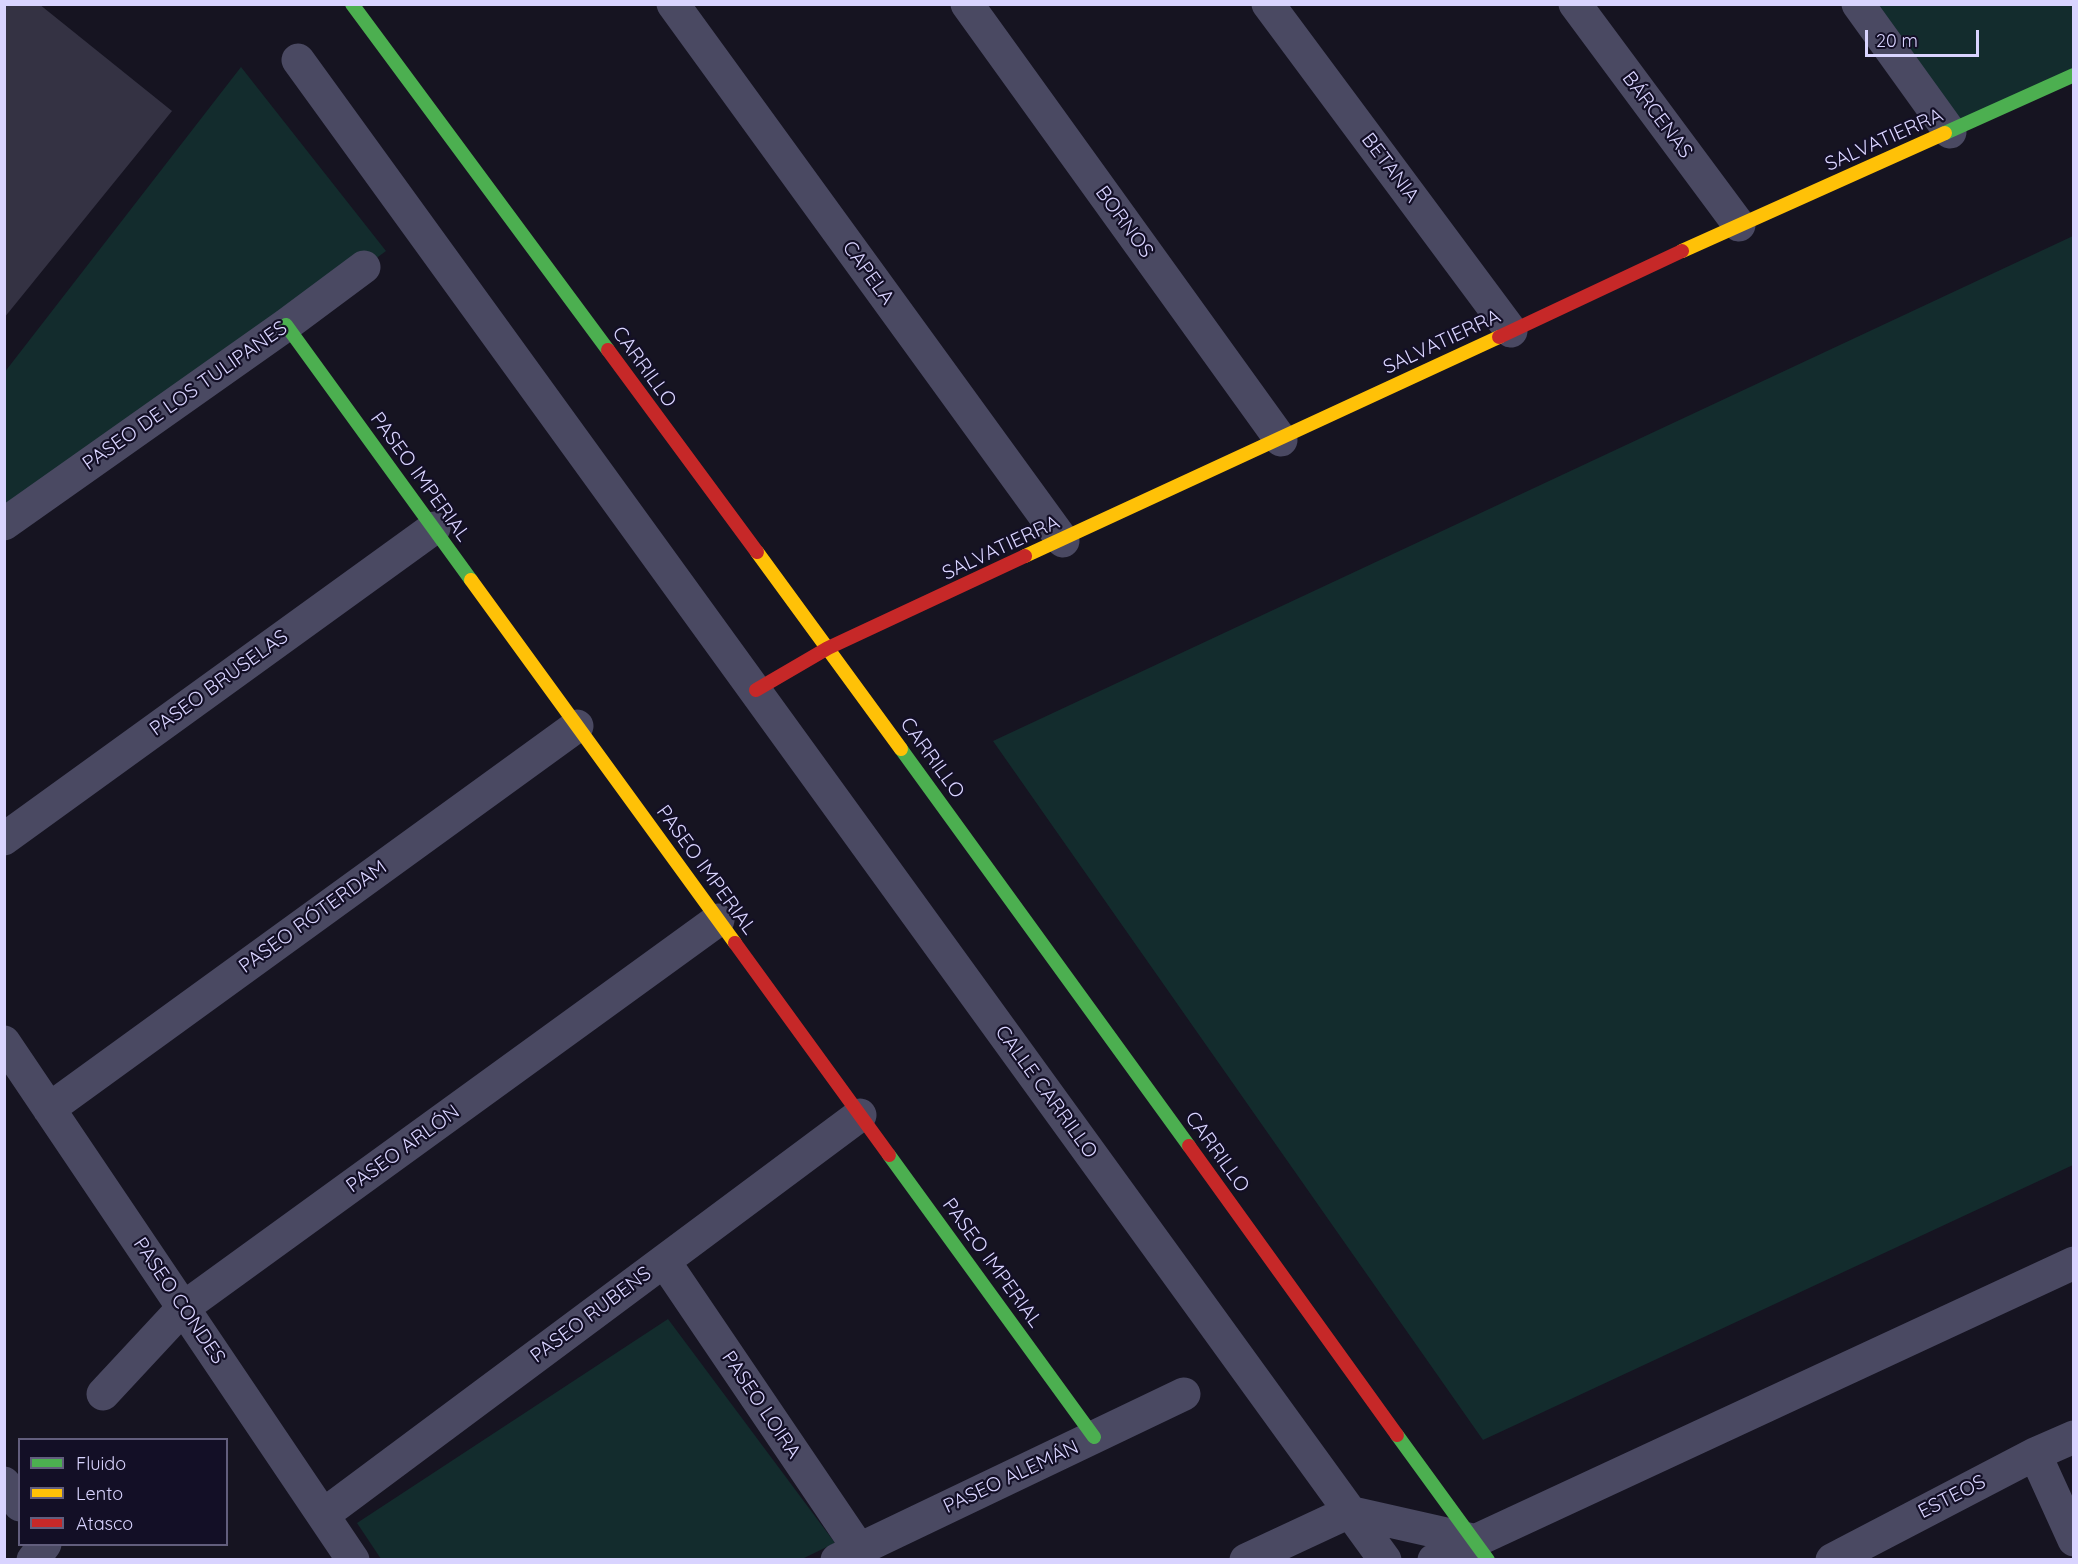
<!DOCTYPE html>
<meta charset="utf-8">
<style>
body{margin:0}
#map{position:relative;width:2078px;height:1564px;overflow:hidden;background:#161421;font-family:Quicksand,sans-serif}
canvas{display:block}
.frame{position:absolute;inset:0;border:6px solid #d9d4ff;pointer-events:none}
.legend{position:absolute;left:18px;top:1438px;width:210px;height:108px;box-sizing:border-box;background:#130f26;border:2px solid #625e7d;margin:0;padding:8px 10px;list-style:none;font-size:18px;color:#d9d4ff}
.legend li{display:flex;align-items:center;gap:12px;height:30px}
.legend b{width:30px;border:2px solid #625e7d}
.scale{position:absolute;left:1865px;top:30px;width:114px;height:27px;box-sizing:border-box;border:3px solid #d9d4ff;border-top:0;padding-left:8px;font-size:18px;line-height:21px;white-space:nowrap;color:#d9d4ff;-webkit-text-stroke:4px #130f26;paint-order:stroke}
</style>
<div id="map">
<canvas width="2078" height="1564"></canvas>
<div class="frame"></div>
<ul class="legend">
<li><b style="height:8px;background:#4caf50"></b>Fluido</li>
<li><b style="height:8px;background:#ffc107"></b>Lento</li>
<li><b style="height:8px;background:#c62828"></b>Atasco</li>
</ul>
<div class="scale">20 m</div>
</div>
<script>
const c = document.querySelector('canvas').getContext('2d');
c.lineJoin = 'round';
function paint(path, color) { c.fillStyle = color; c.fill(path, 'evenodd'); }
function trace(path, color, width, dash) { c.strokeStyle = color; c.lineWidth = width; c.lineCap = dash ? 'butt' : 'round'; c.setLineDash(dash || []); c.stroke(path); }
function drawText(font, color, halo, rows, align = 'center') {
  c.font = font + ' Quicksand,sans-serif'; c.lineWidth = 4.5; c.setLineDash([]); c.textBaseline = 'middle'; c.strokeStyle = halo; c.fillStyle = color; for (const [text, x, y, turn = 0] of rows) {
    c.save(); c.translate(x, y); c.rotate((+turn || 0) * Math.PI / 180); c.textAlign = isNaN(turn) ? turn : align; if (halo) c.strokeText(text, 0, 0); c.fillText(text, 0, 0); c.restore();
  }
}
const green = new Path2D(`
 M1858,5H2073V75L1950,132Z
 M241,67L386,251L286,325L5,524L4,373Z
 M2073,236V1165L1483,1440L993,741Z
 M668,1319L835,1543L800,1560L381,1559L357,1523Z`);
const building = new Path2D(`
 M4,4H39L172,111L4,318Z`);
const street = new Path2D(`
 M673,4L1063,541
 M967,4L1281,440
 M1268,4L1511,331
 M1575,4L1739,225
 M1858,4L1950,132
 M298,60L1385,1560
 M4,524L286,325L364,267
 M4,839L434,528
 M4,1042L353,1560
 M49,1109L577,726
 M664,1261L859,1549
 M103,1394L183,1308L718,920
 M2035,1454L2074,1540
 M4,1483L20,1505
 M323,1515L860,1115
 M33,1560L45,1544
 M837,1560L1184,1394
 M1246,1560L1349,1512L1473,1540
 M1434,1560L2074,1263
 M1832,1560L2035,1454L2074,1437`);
const fast = new Path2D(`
 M352,4L608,350
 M1945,133L2074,75
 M286,325L471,580
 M901,749L1189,1146
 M889,1155L1094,1437
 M1397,1435L1488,1560`);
const slow = new Path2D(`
 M1682,251L1945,133
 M757,552L901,749
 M1025,556L1499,337
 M471,580L735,943`);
const jam = new Path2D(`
 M1499,337L1682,251
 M608,350L757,552
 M756,690L828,648L1025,556
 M735,943L889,1155
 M1189,1146L1397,1435`);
const streetNames = [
 ["BÁRCENAS",1657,115,53],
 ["SALVATIERRA",1884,140,-24],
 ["BETANIA",1390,168,53],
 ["BORNOS",1124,222,54],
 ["CAPELA",868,273,54],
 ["SALVATIERRA",1442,342,-25],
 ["CARRILLO",644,367,54],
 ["PASEO DE LOS TULIPANES",185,396,-35],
 ["PASEO IMPERIAL",420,477,54],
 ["SALVATIERRA",1001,548,-25],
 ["PASEO BRUSELAS",219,683,-36],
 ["CARRILLO",932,758,54],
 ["PASEO IMPERIAL",706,870,54],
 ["PASEO RÓTERDAM",313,917,-36],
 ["CALLE CARRILLO",1046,1092,54],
 ["PASEO ARLÓN",403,1149,-36],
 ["CARRILLO",1217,1152,54],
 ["PASEO IMPERIAL",992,1263,54],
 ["PASEO CONDES",179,1301,56],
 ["PASEO RUBENS",591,1315,-37],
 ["PASEO LOIRA",761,1405,56],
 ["PASEO ALEMÁN",1011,1477,-25],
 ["ESTEOS",1952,1497,-27]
];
paint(green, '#132c2d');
paint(building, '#343243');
trace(street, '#4a4962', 33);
trace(fast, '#4caf50', 14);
trace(slow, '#ffc107', 14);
trace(jam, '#c62828', 14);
drawText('20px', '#d9d4ff', '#130f26', streetNames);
</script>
